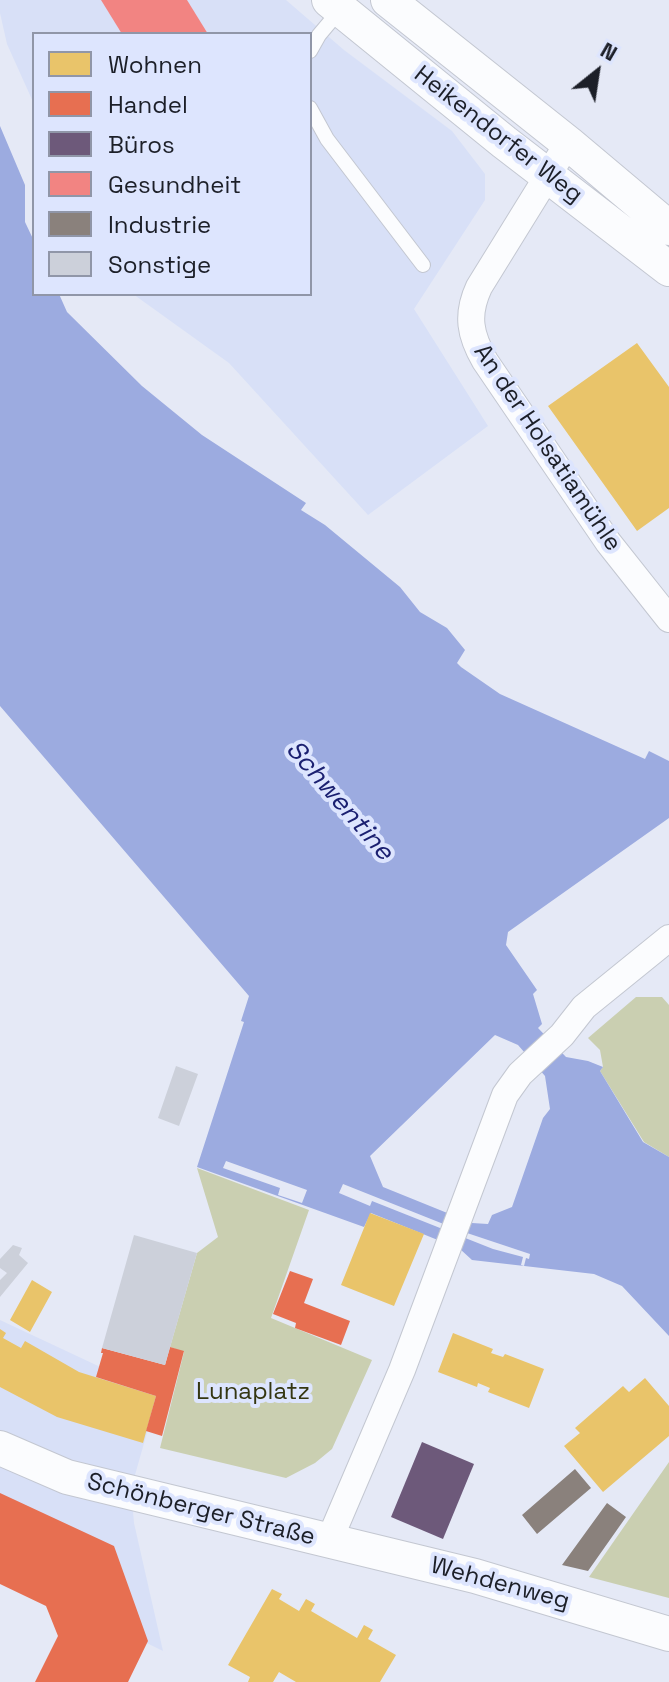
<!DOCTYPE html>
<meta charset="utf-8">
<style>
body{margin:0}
#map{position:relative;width:669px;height:1682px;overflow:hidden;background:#e5e9f6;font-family:"Space Grotesk",sans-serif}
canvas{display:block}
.legend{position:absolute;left:32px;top:32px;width:280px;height:264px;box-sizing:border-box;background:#dde5fe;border:2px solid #9096a8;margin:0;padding:10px 14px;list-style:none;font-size:24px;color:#1c1f28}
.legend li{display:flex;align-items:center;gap:16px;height:40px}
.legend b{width:40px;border:2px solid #9096a8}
.north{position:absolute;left:557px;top:32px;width:80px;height:80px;-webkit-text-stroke:6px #dde5fe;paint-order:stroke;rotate:30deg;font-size:22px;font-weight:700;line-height:32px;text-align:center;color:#1c1f28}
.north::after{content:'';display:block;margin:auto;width:28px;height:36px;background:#1c1f28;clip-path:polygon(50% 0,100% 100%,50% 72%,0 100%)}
</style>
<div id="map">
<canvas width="669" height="1682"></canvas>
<ul class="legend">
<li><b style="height:22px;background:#e9c46a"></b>Wohnen</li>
<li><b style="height:22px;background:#e76f51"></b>Handel</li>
<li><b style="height:22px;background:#6d597a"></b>Büros</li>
<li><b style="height:22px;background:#f28482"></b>Gesundheit</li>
<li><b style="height:22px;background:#8a817c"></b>Industrie</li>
<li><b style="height:22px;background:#ccd0da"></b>Sonstige</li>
</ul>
<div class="north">N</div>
</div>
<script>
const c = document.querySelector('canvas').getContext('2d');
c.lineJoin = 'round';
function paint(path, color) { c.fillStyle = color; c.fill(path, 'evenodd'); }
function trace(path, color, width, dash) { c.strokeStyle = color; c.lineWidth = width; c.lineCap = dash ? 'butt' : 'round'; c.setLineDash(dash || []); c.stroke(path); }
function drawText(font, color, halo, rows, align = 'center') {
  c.font = font + ' "Space Grotesk",sans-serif'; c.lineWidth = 8; c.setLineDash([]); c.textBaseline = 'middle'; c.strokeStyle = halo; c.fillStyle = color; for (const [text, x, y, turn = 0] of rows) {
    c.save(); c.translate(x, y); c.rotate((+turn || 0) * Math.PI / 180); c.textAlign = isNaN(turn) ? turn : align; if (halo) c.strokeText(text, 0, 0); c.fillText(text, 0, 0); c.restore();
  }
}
const built = new Path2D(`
 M0,0H286L344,50L452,131L485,174V200L414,309L488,426L368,515L229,363L133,294H310V34H34V104L7,44L0,13Z
 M0,1320L158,1394L131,1489L134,1523L163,1651L0,1571Z`);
const green = new Path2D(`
 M636,997H662L669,1005V1157L644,1142L600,1071L603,1067L600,1050L588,1038Z
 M197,1168L309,1210L271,1318L372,1360L332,1449L315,1463L286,1478L160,1448L184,1352L170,1347L197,1253L218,1237Z
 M669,1462V1598L589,1577Z`);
const water = new Path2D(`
 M0,126L25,185V222L34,241V294H59L67,312L142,386L202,435L306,503L301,510L325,525L400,587L420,612L447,628L465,650L457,663L461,667L500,694L645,759L649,751L669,761V818L508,932L506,945L537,990L533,994L542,1024L538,1028L566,1057L588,1061L603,1067L600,1071L643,1142L669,1157V1336L622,1286L594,1274L472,1260L460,1249L371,1213L364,1227L197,1167L244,1022L241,1021L249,996L0,706ZM495,1035L518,1045L545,1076L550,1109L543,1118L512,1207L492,1215L488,1224L472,1223L383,1187L370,1156Z`);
const pier = new Path2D(`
 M226,1161L307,1190L302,1203L278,1195L280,1188L223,1168Z
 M343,1184L446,1225L452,1213L472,1221L467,1233L530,1254L529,1259L526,1258L524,1266L521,1265L523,1257L493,1249L372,1201L370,1206L339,1193Z`);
const homes = new Path2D(`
 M637,343L669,387V508L637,531L548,406Z
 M370,1213L424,1234L394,1306L341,1285Z
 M32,1280L52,1292L30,1332L10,1320Z
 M0,1329L6,1333L3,1338L21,1348L25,1341L79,1372L156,1396L143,1443L57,1417L0,1387Z
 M453,1333L493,1349L491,1353L503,1357L505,1354L544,1369L529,1408L488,1392L490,1388L478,1383L477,1387L438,1372Z
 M645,1378L669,1406V1436L603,1492L564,1446L580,1433L575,1428L623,1386L629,1392Z
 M272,1589L282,1594L279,1599L299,1611L306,1599L315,1604L311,1611L357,1638L364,1625L373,1630L368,1639L396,1655L380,1682H296L279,1672L273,1682H248L250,1677L228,1665Z`);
const shops = new Path2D(`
 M290,1271L313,1279L304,1303L350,1321L341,1345L295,1328L296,1323L273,1314Z
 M170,1347L184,1351L162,1436L146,1431L156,1396L96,1377L103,1353H101L102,1348L165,1365Z
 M0,1493L114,1546L148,1641L128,1682H35L58,1636L46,1606L0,1584Z`);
const offices = new Path2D(`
 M422,1442L474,1464L443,1539L391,1517Z`);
const health = new Path2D(`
 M101,0H187L208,34H122Z`);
const industry = new Path2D(`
 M575,1469L591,1488L537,1534L522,1515Z
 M607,1503L626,1517L588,1571L562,1565Z`);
const building = new Path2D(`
 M176,1066L198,1074L179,1126L158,1118Z
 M134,1235L197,1253L165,1365L102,1348Z
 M13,1245L22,1248L19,1255L28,1263L0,1297V1280L7,1273L0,1268V1259Z`);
const service = new Path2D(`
 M310,51L319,35L340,10
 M310,108L327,139L423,265`);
const minor = new Path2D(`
 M568,143L479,287C466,315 470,335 485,361L608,542L669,619
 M329,1541L402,1370L505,1095L520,1074L562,1035L584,1007L669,938`);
const tertiary = new Path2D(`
 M329,0L504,142L669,269
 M388,0L568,143L669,228
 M0,1448L67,1477L475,1576L669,1634`);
const streetNames = [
 ["Heikendorfer Weg",498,135,38],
 ["An der Holsatiamühle",547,448,56],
 ["Schönberger Straße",201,1510,14],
 ["Wehdenweg",500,1584,15]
];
const parkNames = [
 ["Lunaplatz",253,1392]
];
const waterNames = [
 ["Schwentine",339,801,49]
];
paint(built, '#d8e0f7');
paint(green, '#cacfb1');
paint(water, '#9cabe0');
paint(pier, '#e5e9f6');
paint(homes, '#e9c46a');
paint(shops, '#e76f51');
paint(offices, '#6d597a');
paint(health, '#f28482');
paint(industry, '#8a817c');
paint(building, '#ccd0da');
trace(service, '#c3c7d1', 16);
trace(minor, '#c3c7d1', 28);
trace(tertiary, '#c3c7d1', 36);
trace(service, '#fbfcfe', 14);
trace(minor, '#fbfcfe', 26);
trace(tertiary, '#fbfcfe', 34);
drawText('24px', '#1c1f28', '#dde5fe', streetNames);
drawText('24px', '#343612', '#dde5fe', parkNames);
drawText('italic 26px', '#1b2071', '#dde5fe', waterNames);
</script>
